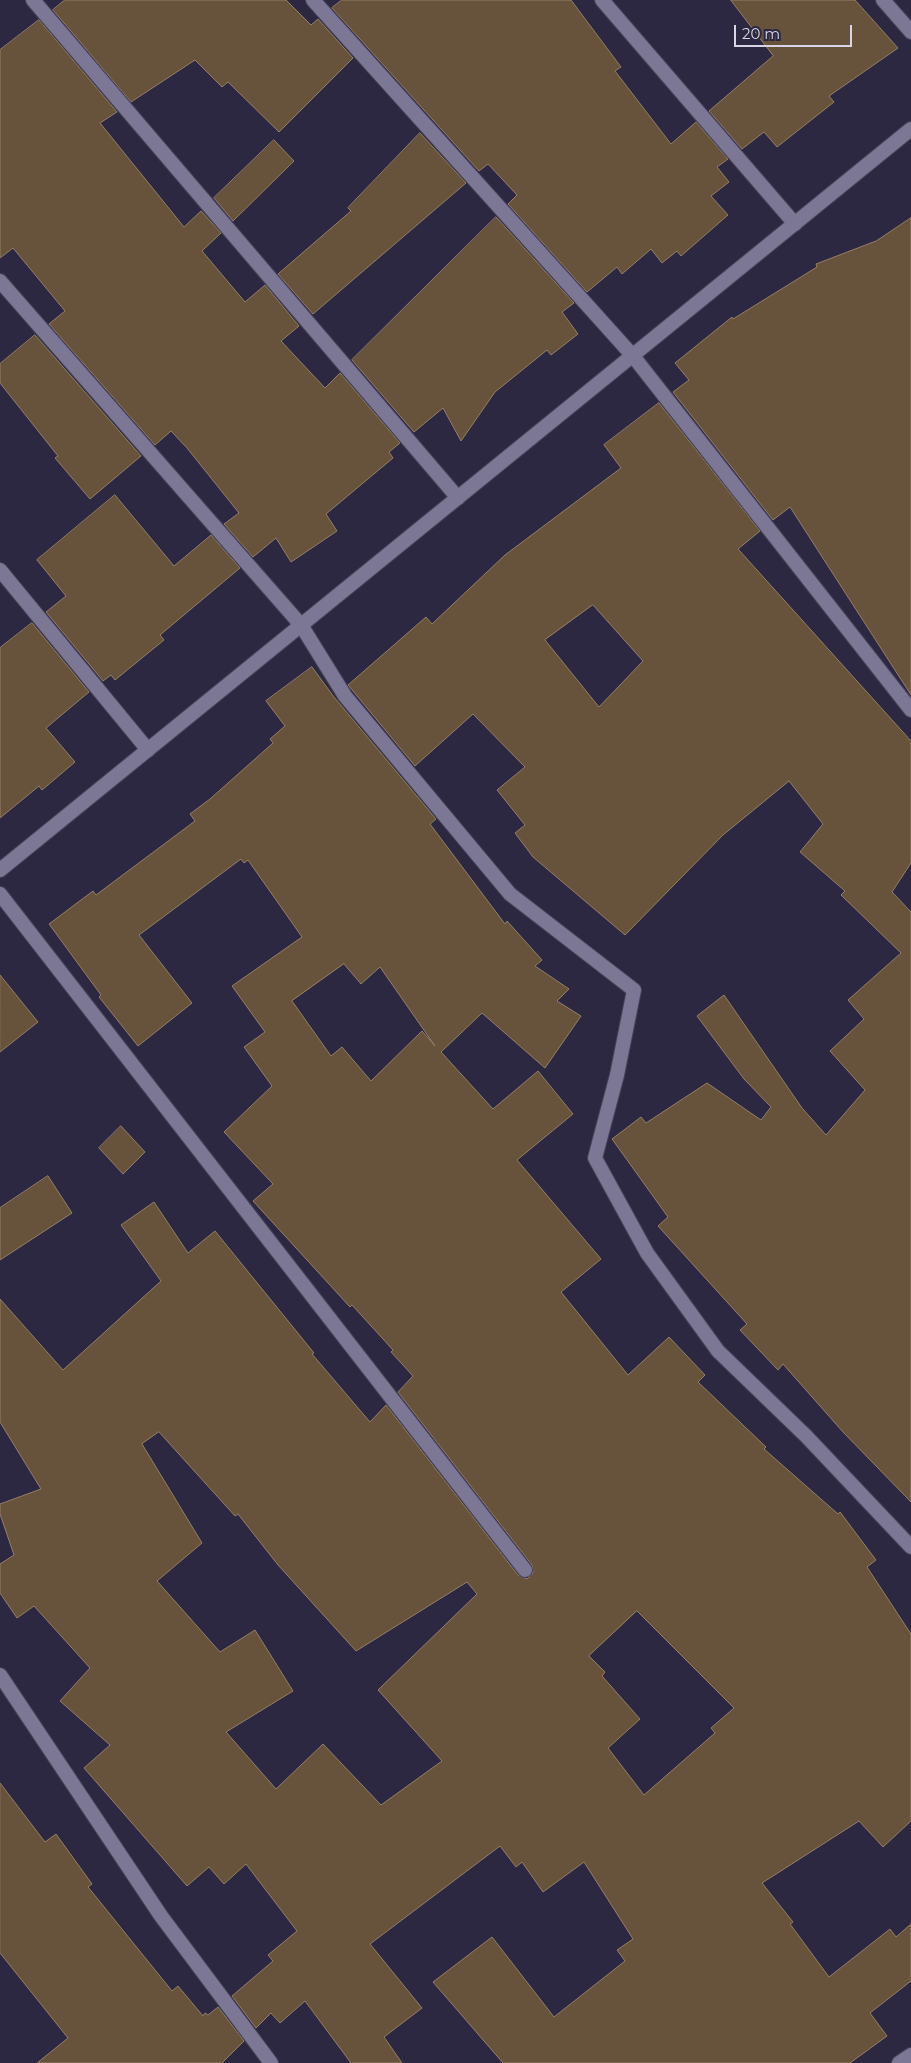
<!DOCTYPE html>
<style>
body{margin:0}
#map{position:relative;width:911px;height:2063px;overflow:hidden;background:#2c2841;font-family:Montserrat,sans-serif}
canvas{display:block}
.scale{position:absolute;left:734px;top:25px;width:118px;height:22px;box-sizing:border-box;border:2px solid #d7d5e6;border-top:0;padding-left:6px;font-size:15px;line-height:18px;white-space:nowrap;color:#d7d5e6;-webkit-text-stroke:4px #2c2841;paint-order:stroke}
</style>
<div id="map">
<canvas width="911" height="2063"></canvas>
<div class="scale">20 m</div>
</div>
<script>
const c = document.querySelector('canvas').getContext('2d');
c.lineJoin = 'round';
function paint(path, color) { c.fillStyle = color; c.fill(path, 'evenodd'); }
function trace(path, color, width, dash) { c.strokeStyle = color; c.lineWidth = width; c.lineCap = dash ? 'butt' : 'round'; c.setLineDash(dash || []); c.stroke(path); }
const building = new Path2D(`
 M65,0H286L311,25L318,19L353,58L279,132L228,82L222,87L195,60L131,102L53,10Z
 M342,0H571L621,67L615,71L671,144L696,122L728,159L717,167L729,182L711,196L728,215L681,256L677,251L662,263L651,249L622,274L617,267L587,292L508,204L517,195L488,164L479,171L332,8Z
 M731,0H855L898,48L829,96L834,102L777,147L764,132L742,149L709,111L773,56Z
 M39,20L117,112L100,123L184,227L201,211L221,233L202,251L245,302L265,285L299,326L281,341L325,388L340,373L400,443L389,452L393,458L326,514L337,531L291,562L276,538L253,557L224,524L239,513L187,448L171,431L155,445L49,324L65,311L13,248L0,258V50Z
 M420,133L466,183L313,314L278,274L351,211L348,208Z
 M274,140L294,161L233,221L214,198Z
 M496,217L574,303L562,312L578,334L551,355L547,350L495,392L461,441L443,408L414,432L352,360Z
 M911,218V695L790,507L773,520L673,392L689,380L675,363L732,317L733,319L817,267L816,264L876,241Z
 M35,335L141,456L90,499L55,458L58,456L0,383V364Z
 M659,403L760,531L738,549L911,741V863L892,892L911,912V1502L843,1432L783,1364L778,1370L740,1330L747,1324L658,1226L668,1217L612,1139L641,1117L646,1123L707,1083L761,1120L771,1107L744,1079L697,1016L724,995L802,1108L826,1135L865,1090L830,1051L864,1019L848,1000L901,953L841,895L845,891L800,852L823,824L789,781L723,835L625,935L533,857L515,833L525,825L497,790L525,767L473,714L415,766L348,685L426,617L432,624L505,555L621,468L604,445ZM593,605L643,661L599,707L545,640Z
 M115,495L174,566L211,535L240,568L160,635L164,640L115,680L111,675L103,681L46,612L66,596L37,560Z
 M32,623L89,692L46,728L75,762L42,790L39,786L0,818V648Z
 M312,667L334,697L436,819L430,824L505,924L507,921L542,960L535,966L569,989L557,1001L581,1016L545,1068L482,1013L441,1052L493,1109L538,1071L573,1114L517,1160L601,1259L561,1292L628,1375L669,1337L705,1375L698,1382L766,1447L764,1449L838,1514L840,1512L876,1560L867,1567L911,1634V1821L883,1847L859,1821L762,1883L793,1922L790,1924L829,1977L890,1929L896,1937L911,1924V1981L870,2013L887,2036L850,2063H503L433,1982L492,1937L554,2017L625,1961L617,1950L633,1939L584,1862L543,1892L522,1862L516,1867L500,1846L370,1944L422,2008L384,2037L402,2063H351L305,2001L280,2023L271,2013L256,2028L232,1996L273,1961L268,1955L297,1931L246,1864L224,1884L209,1867L187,1886L84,1768L110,1745L60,1701L90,1668L34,1606L17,1618L0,1593V1564L14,1555L0,1514V1504L41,1489L0,1422V1299L63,1370L161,1281L121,1225L154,1202L188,1253L215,1231L314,1353L312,1354L370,1422L386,1405L518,1575L527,1579L533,1573L532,1565L398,1392L413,1376L391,1352L393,1350L352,1305L350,1307L253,1201L273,1184L224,1132L272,1086L244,1047L265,1032L232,986L302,937L248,860L244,863L241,859L139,935L192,1003L138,1046L99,997L101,995L49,924L93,891L96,895L195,821L190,814L210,799L273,743L270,739L285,726L266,701ZM344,964L361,984L380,967L435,1046L422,1031L371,1081L342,1047L331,1056L292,1001ZM159,1432L235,1516L238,1514L278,1565L356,1651L467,1582L477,1594L378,1690L442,1761L381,1805L323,1744L276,1789L226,1732L293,1691L255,1630L220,1652L157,1581L202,1543L142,1444ZM637,1611L734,1708L711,1728L715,1733L644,1795L608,1748L640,1719L602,1676L605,1672L589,1656Z
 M0,975L38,1022L0,1052Z
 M121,1126L145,1152L123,1174L99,1148Z
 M48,1176L72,1213L0,1260V1208Z
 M0,1783L45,1842L56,1834L92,1884L88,1887L172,1991L178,1986L203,2016L205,2013L208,2015L218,2007L244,2041L222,2063H37L68,2038L0,1953Z`);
const minor = new Path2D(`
 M33,0L458,498
 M313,0L633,356L911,710
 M602,0L795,224
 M883,0L911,32
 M0,281L301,625L345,696L510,894L634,990L617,1075L595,1158L647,1253L718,1351L806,1436L911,1547
 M0,570L148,750
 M0,894L525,1570
 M0,1675L161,1916L271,2063
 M899,2063L911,2055`);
const secondary = new Path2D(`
 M0,870L911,129`);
paint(building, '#67533c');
trace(building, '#957f67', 1);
trace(minor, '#474459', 16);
trace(secondary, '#474459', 16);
trace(minor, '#7b7794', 14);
trace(secondary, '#7b7794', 14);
</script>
